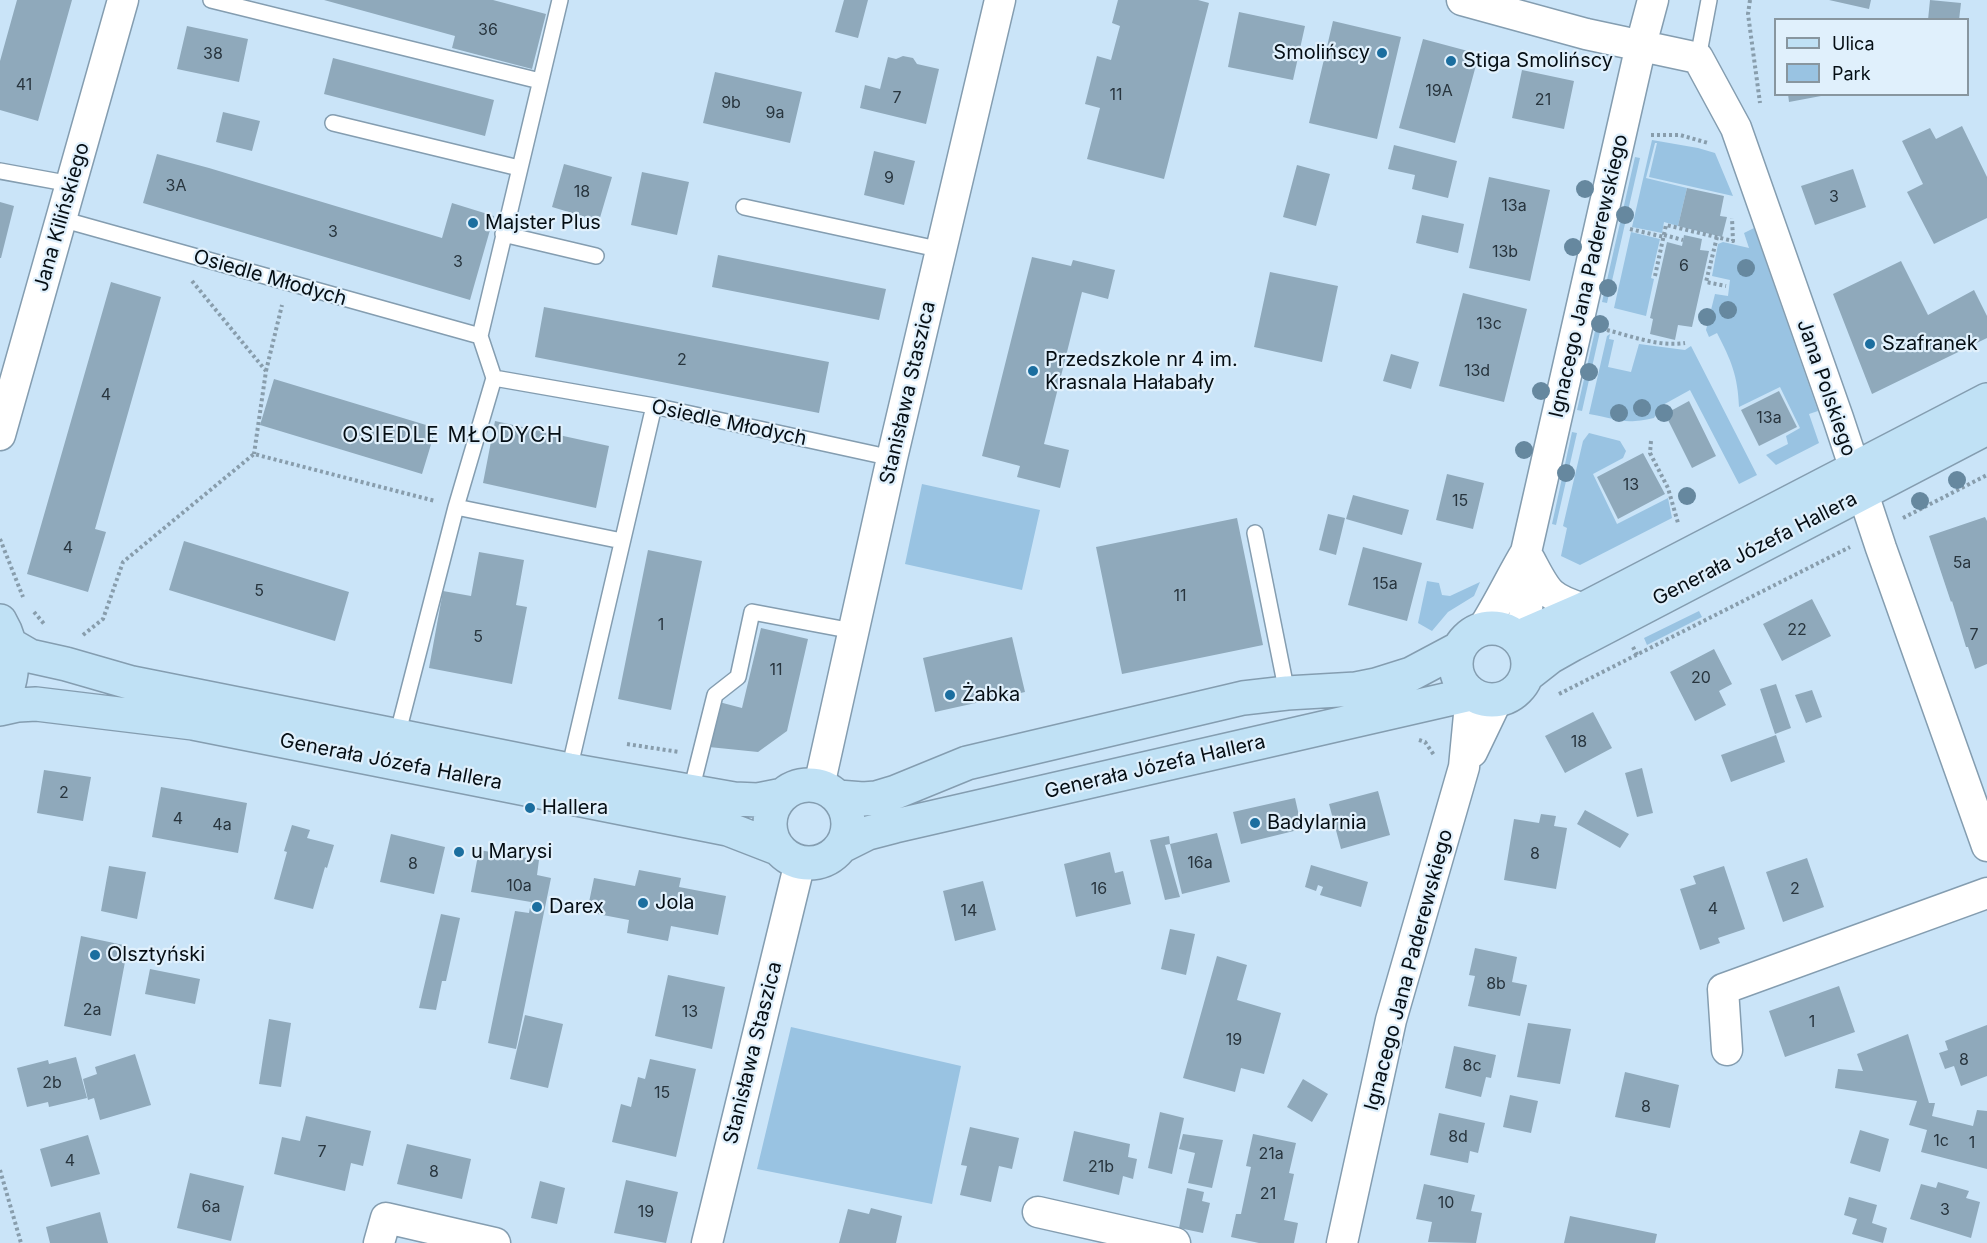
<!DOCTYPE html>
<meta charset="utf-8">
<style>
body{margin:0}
#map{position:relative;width:1987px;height:1243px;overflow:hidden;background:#cae4f8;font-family:Inter,sans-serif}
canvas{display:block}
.legend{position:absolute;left:1774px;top:18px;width:195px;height:78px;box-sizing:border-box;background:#e0f0fc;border:2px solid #88969f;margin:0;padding:8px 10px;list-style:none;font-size:18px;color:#050e14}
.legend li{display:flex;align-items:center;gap:12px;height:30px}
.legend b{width:30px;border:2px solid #88969f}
</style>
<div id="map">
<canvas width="1987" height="1243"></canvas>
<ul class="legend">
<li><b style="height:8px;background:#c0e1f5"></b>Ulica</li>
<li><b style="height:16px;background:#99c3e2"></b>Park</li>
</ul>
</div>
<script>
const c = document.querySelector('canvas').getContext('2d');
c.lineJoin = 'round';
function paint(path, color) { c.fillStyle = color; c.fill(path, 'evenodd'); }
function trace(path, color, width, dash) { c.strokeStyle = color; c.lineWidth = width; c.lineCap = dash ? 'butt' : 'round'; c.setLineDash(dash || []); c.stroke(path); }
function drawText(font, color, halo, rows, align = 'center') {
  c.font = font + ' Inter,sans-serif'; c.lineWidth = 4.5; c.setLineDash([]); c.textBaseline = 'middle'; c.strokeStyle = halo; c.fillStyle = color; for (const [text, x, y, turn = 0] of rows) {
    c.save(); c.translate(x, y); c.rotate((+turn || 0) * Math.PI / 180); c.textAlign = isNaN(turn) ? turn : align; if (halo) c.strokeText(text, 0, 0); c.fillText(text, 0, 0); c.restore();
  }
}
const green = new Path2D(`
 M1652,140L1698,148L1715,153L1733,196L1649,177L1657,143H1655L1646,178L1687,188L1678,226L1664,222L1662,233L1632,227Z
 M1635,157L1640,158L1607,303L1602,302Z
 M1754,228L1818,411L1809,414L1819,443L1776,465L1766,455L1788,444L1786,436L1800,428L1780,387L1739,407C1738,376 1731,360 1717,333L1709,337L1706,330L1715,294L1728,296L1730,280L1712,276L1718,244L1723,242L1749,248L1744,233Z
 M1631,232L1660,239L1651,278L1654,279L1646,316L1614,308Z
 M1597,322L1602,323L1582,411L1577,410Z
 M1610,334L1609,339L1614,340L1608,367L1631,372L1639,344L1685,350L1691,346L1757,475L1739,484L1690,390L1661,406L1654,418C1623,425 1618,419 1589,414L1607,336Z
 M1572,432L1577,433L1556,525L1552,524Z
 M1589,433L1620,441L1626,451L1623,458L1593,474L1617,524L1668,498L1672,518L1580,565L1561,556L1567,528L1563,526L1583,441Z
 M922,484L1040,510L1022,590L905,564Z
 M1427,581L1439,583L1442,595L1450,596L1480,582L1474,596L1448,612L1432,631L1418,623Z
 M1699,611L1702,617L1647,645L1644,638Z
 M791,1027L961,1066L932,1204L757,1169Z`);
const building = new Path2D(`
 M17,0H72L38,121L0,110V61Z
 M324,0H493L546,14L532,69L452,48L455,36Z
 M844,0H868L858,38L835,32Z
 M1118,0H1198L1209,3L1164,179L1087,159L1100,108L1085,104L1097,56L1111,60L1120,26L1112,23Z
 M1829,0H1871L1869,9Z
 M1930,0L1961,3L1959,20H1928Z
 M1239,12L1305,26L1293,80L1228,67Z
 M1333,21L1401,37L1377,139L1309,123Z
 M187,26L248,39L239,82L177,69Z
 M1423,39L1479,54L1455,143L1399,128Z
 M903,56L913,58L917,64L939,69L926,124L860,108L865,85L880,89L888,57L896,59Z
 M333,58L494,100L485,136L324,94Z
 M1522,70L1574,81L1564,129L1512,118Z
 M715,72L802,92L790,143L703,123Z
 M1788,94H1820L1821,96L1789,102Z
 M223,112L260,121L252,151L216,142Z
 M1962,126L1987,177V218L1934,244L1907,192L1923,184L1902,141L1930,128L1936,139Z
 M1394,145L1457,161L1448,198L1412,189L1415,175L1388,169Z
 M874,151L915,161L904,205L864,195Z
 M157,154L209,168L442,238L452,203L494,216L470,300L143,203Z
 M564,164L612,177L599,221L552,207Z
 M1297,165L1330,174L1316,226L1283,217Z
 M1853,169L1866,207L1815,225L1801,186Z
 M642,172L689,182L677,235L631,225Z
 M1489,177L1550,190L1530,281L1469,268Z
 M1687,188L1724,196L1720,216L1727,217L1722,237L1678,226Z
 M0,202L14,206L1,258H0Z
 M1422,215L1464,224L1458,253L1416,243Z
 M1684,235L1702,239L1700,250L1709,251L1692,327L1678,325L1675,340L1650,334L1653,319L1650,318L1667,242L1682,246Z
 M718,255L886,289L879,320L712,287Z
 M1032,257L1071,266L1073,260L1115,270L1108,299L1082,292L1044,444L1069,450L1060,488L1017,477L1020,466L982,456Z
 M1901,261L1928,315L1974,290L1987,316V338L1872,394L1833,294Z
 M1270,272L1338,286L1322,362L1254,347Z
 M111,282L161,297L95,529L106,532L88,592L27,574Z
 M1463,293L1527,309L1504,402L1439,386Z
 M544,307L829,362L819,413L535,357Z
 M1391,354L1419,362L1411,389L1383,381Z
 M274,379L436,428L422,474L260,425Z
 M1779,391L1797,427L1759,446L1741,410Z
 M1689,401L1716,456L1692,468L1665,414Z
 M495,421L609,446L596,508L483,483Z
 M1643,453L1665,494L1618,519L1597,477Z
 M1447,474L1484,483L1473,529L1436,520Z
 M1353,495L1409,510L1402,535L1346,519Z
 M1328,514L1345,518L1336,555L1319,550Z
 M1985,517L1987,521V664L1975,669L1968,647H1966L1952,601L1951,602L1929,536Z
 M1237,518L1263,645L1122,674L1096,547Z
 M184,541L349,592L335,641L169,590Z
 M1363,547L1422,563L1407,621L1348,605Z
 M648,550L702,561L671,710L618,699Z
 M479,552L524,560L516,605L527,607L512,684L429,668L443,591L471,596Z
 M1812,599L1831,636L1782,661L1763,624Z
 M761,628L808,639L787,731L758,752L709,747L719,702L742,708Z
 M1012,637L1025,692L935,712L923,658Z
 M1714,649L1732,684L1719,691L1726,705L1695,721L1670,672Z
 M1776,684L1791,728L1775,734L1760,689Z
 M1812,690L1822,717L1806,723L1795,695Z
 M1593,712L1612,748L1565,773L1545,736Z
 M1776,735L1785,762L1731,782L1721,755Z
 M1642,768L1653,813L1637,817L1625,773Z
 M44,770L91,777L83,821L37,813Z
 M161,787L247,803L238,853L152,837Z
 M1378,791L1390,835L1341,849L1329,804Z
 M1295,798L1302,829L1241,844L1233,812Z
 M1585,810L1629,834L1620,848L1577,824Z
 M1541,814L1556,816L1554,826L1567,828L1556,889L1504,880L1514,819L1539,823Z
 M292,825L310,830L307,838L334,845L327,868L325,867L313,909L274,899L287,852L284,851Z
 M1217,833L1230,882L1182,894L1170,844Z
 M391,834L445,847L434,894L380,882Z
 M1169,836L1170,844L1165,845L1180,897L1165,900L1150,840Z
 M479,850L539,860L537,875L551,878L516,1049L488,1043L515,911L529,913L531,902L471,892Z
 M1110,852L1115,873L1123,871L1131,904L1076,917L1064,864Z
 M1807,858L1824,907L1783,922L1766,872Z
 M1311,865L1368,882L1361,907L1320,895L1323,887L1318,885L1316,891L1305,887Z
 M109,866L146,872L137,919L101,911Z
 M1724,866L1745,929L1718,938L1720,943L1700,950L1680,889L1696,884L1693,876Z
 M639,870L681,878L679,887L726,896L718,935L671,926L668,941L627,933L629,920L587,912L594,878L635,886Z
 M983,881L996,930L955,941L943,891Z
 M441,914L460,918L446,981H442L436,1010L419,1008Z
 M1170,929L1195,934L1186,975L1161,969Z
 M81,936L128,946L111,1036L64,1026Z
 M1475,948L1517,957L1512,982L1527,985L1520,1016L1468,1006L1475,976L1469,975Z
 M1217,956L1247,965L1237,1000L1281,1013L1264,1074L1241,1068L1235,1092L1183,1078Z
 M150,969L200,979L195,1004L145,994Z
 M668,975L725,987L712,1049L655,1036Z
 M1839,986L1855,1032L1785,1057L1769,1011Z
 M525,1015L563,1024L548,1088L510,1079Z
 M269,1019L291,1023L281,1087L259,1084Z
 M1528,1023L1571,1029L1560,1084L1517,1077Z
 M1987,1025V1076L1961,1086L1954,1066L1945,1069L1939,1053L1948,1050L1945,1041Z
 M1908,1034L1929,1103H1935L1932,1116L1973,1126L1977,1110L1987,1111V1169L1921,1152L1927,1130L1909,1125L1917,1101L1835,1088L1838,1069L1863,1071L1857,1054Z
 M1454,1046L1496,1055L1491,1078L1486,1077L1481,1097L1445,1088Z
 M135,1054L151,1105L100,1120L94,1098L88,1100L83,1079L97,1074L95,1067Z
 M76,1057L87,1098L49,1107L48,1102L27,1107L17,1068L48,1060L49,1064Z
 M650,1059L696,1069L676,1157L612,1142L621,1104L631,1107L638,1077L645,1079Z
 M1625,1072L1679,1085L1670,1128L1615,1117Z
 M1303,1079L1328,1094L1312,1122L1287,1107Z
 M1510,1095L1538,1101L1531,1133L1503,1127Z
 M1160,1112L1184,1118L1172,1174L1148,1168Z
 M1439,1113L1485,1123L1478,1153L1470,1151L1468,1163L1430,1155Z
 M306,1116L371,1131L363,1166L351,1163L345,1191L274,1174L282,1137L300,1141Z
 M970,1127L1019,1138L1012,1169L999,1166L991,1202L960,1195L967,1166L961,1165Z
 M1860,1130L1889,1139L1880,1172L1850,1163Z
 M1074,1131L1130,1144L1128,1157L1137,1159L1133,1179L1123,1176L1119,1195L1063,1181Z
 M1183,1134L1223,1140L1212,1188L1188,1183L1195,1153L1179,1149Z
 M1253,1134L1296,1143L1289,1173L1294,1174L1284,1220L1298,1223L1294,1243H1259L1231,1237L1236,1214H1241L1251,1167L1246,1166Z
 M88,1135L100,1174L51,1187L40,1149Z
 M407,1144L471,1159L462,1199L397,1184Z
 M190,1173L244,1186L231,1241L177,1228Z
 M626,1180L678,1192L666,1243L614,1233Z
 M540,1181L565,1188L557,1224L531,1218Z
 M1938,1182L1969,1191L1966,1198L1980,1202L1971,1238L1910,1219L1921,1184L1936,1188Z
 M1424,1184L1475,1195L1471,1211L1482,1213L1476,1243L1428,1242L1432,1222L1416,1219Z
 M1187,1188L1204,1192L1202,1201L1210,1203L1203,1233L1179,1228Z
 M1849,1197L1877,1205L1872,1223L1887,1228L1883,1243L1852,1234L1857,1219L1844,1215Z
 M871,1208L902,1216L896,1243H839L848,1209L869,1214Z
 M100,1212L108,1243H50L46,1227Z
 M1570,1216L1657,1234L1655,1243H1564Z`);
const path = new Path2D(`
 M1750,0L1748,14L1760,103
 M1651,135H1680L1708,143
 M1630,229L1664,237
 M1664,235L1683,240
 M1717,237L1706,282L1726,286
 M1655,276L1666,225L1733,241L1732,218
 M192,281L266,371L254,454
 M1607,330C1631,336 1659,347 1685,343
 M266,371L282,305
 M1651,441L1650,453L1668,488L1678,523
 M1903,518L1987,475
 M0,539L23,597
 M34,612L45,625
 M83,635L103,619L123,562L254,454L435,501
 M1633,647L1637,655
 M1559,694L1850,547
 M1419,740L1425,742L1434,755
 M627,744L679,752
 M0,1170L21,1243`);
const lane = new Path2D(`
 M211,0L540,81
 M560,0L480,336L494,378L654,406L892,458
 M1698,58L1709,0
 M333,123L519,168
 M0,171L71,184
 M744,207L942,250
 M61,219L480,336
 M503,234L596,256
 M456,507L622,541
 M1255,533L1287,693
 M397,736L456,507L494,378
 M569,770L654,406
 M691,791L715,695L738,677L752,612L853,631`);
const street = new Path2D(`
 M1462,0L1586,34L1698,58L1736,128L1838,418L1881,548L1987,846
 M0,435L123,0
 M1530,560C1547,592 1548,598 1584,609
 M1483,628C1499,603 1511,577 1526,552L1641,45L1653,0
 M1517,638L1527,608L1530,588L1526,552
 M1472,752L1497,700
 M819,786L892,458L1000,0
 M1727,1050L1723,989L1987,893
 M1038,1212L1175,1243
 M379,1243L386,1218L495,1243
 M707,1243L800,862
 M1342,1243L1391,1020L1464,767L1471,694`);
const secondary = new Path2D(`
 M0,621C15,646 16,678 0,703
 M1456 664a36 36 0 1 1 72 0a36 36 0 1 1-72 0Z
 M1517,638L1584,609L1987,400
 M11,645L30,656L66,664L132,683L569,770L734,799L758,800L783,795
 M1527,675L1550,657L1573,644L1987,428
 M0,709L18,705L36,704L193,723L728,829L777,848
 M770 824a39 39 0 1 1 78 0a39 39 0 1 1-78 0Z
 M838,797L863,799L876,798L896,792L967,763L1243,698L1287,693L1356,689L1376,685L1411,674L1458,649
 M842,846L868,833L895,826L1471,694`);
const trees = [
 [1585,189],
 [1625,215],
 [1573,247],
 [1746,268],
 [1608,288],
 [1728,310],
 [1707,317],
 [1600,324],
 [1589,372],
 [1541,391],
 [1642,408],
 [1619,413],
 [1664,413],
 [1524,450],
 [1566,473],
 [1957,480],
 [1687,496],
 [1920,501]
];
const markers = [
 [1382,53,6,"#1b6e9f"],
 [1451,61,6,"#1b6e9f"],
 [473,223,6,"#1b6e9f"],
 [1870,344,6,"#1b6e9f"],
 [1033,371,6,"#1b6e9f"],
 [950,695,6,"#1b6e9f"],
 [530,808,6,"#1b6e9f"],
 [1255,823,6,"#1b6e9f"],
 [459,852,6,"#1b6e9f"],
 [643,903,6,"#1b6e9f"],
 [537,907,6,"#1b6e9f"],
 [95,955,6,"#1b6e9f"]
];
const numberNames = [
 ["36",488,30],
 ["38",213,54],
 ["41",24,85],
 ["19A",1439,91],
 ["11",1116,95],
 ["7",897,98],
 ["21",1543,100],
 ["9b",731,103],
 ["9a",775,113],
 ["9",889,178],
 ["3A",176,186],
 ["18",582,192],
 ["3",1834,197],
 ["13a",1514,206],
 ["3",333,232],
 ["13b",1505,252],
 ["3",458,262],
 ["6",1684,266],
 ["13c",1489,324],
 ["2",682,360],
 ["13d",1477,371],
 ["4",106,395],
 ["13a",1769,418],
 ["13",1631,485],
 ["15",1460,501],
 ["4",68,548],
 ["5a",1962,563],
 ["15a",1385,584],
 ["5",259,591],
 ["11",1180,596],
 ["1",661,625],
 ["22",1797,630],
 ["7",1974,635],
 ["5",478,637],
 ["11",776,670],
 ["20",1701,678],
 ["18",1579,742],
 ["2",64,793],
 ["4",178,819],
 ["4a",222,825],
 ["8",1535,854],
 ["16a",1200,863],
 ["8",413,864],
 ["10a",519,886],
 ["16",1099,889],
 ["2",1795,889],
 ["4",1713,909],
 ["14",969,911],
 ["8b",1496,984],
 ["2a",92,1010],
 ["13",690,1012],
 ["1",1812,1022],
 ["19",1234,1040],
 ["8",1964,1060],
 ["8c",1472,1066],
 ["2b",52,1083],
 ["15",662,1093],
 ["8",1646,1107],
 ["8d",1458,1137],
 ["1c",1941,1141],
 ["1",1972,1143],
 ["7",322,1152],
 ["21a",1271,1154],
 ["4",70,1161],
 ["21b",1101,1167],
 ["8",434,1172],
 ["21",1268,1194],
 ["10",1446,1203],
 ["6a",211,1207],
 ["3",1945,1210],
 ["19",646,1212]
];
const poiNames = [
 ["Smolińscy",1370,53,"right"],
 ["Stiga Smolińscy",1463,61],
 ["Majster Plus",485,223],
 ["Szafranek",1882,344],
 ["Przedszkole nr 4 im.",1045,360],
 ["Krasnala Hałabały",1045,383],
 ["Żabka",962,695],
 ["Hallera",542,808],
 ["Badylarnia",1267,823],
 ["u Marysi",471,852],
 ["Jola",655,903],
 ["Darex",549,907],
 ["Olsztyński",107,955]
];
const streetNames = [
 ["Jana Kilińskiego",62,217,-74],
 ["Ignacego Jana Paderewskiego",1589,276,-77],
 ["Osiedle Młodych",270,278,16],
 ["Jana Polskiego",1826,388,71],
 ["Stanisława Staszica",908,393,-77],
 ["Osiedle Młodych",729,423,12],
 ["Generała Józefa Hallera",1755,549,-27],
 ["Generała Józefa Hallera",391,762,11],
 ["Generała Józefa Hallera",1155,767,-13],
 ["Ignacego Jana Paderewskiego",1409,970,-75],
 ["Stanisława Staszica",753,1053,-76]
];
const neighbourhoodNames = [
 ["OSIEDLE MŁODYCH",453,436]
];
paint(green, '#99c3e2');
paint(building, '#8fa9bb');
trace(lane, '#849db0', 18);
trace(street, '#849db0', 33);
trace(secondary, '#849db0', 36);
trace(path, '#889dac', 4, [3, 3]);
trace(lane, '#fff', 15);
trace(street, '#fff', 30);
trace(secondary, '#c0e1f5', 33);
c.fillStyle = '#66889f';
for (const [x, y] of trees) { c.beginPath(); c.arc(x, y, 9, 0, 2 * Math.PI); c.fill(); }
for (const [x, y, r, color] of markers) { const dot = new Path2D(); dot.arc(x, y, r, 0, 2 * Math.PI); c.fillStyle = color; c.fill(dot); trace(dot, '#e0f0fc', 2); }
drawText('16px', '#28353e', null, numberNames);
drawText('20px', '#050e14', '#e0f0fc', poiNames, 'left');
drawText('20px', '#050e14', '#e0f0fc', streetNames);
c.letterSpacing = '1.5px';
drawText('21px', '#050e14', '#e0f0fc', neighbourhoodNames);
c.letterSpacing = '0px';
</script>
